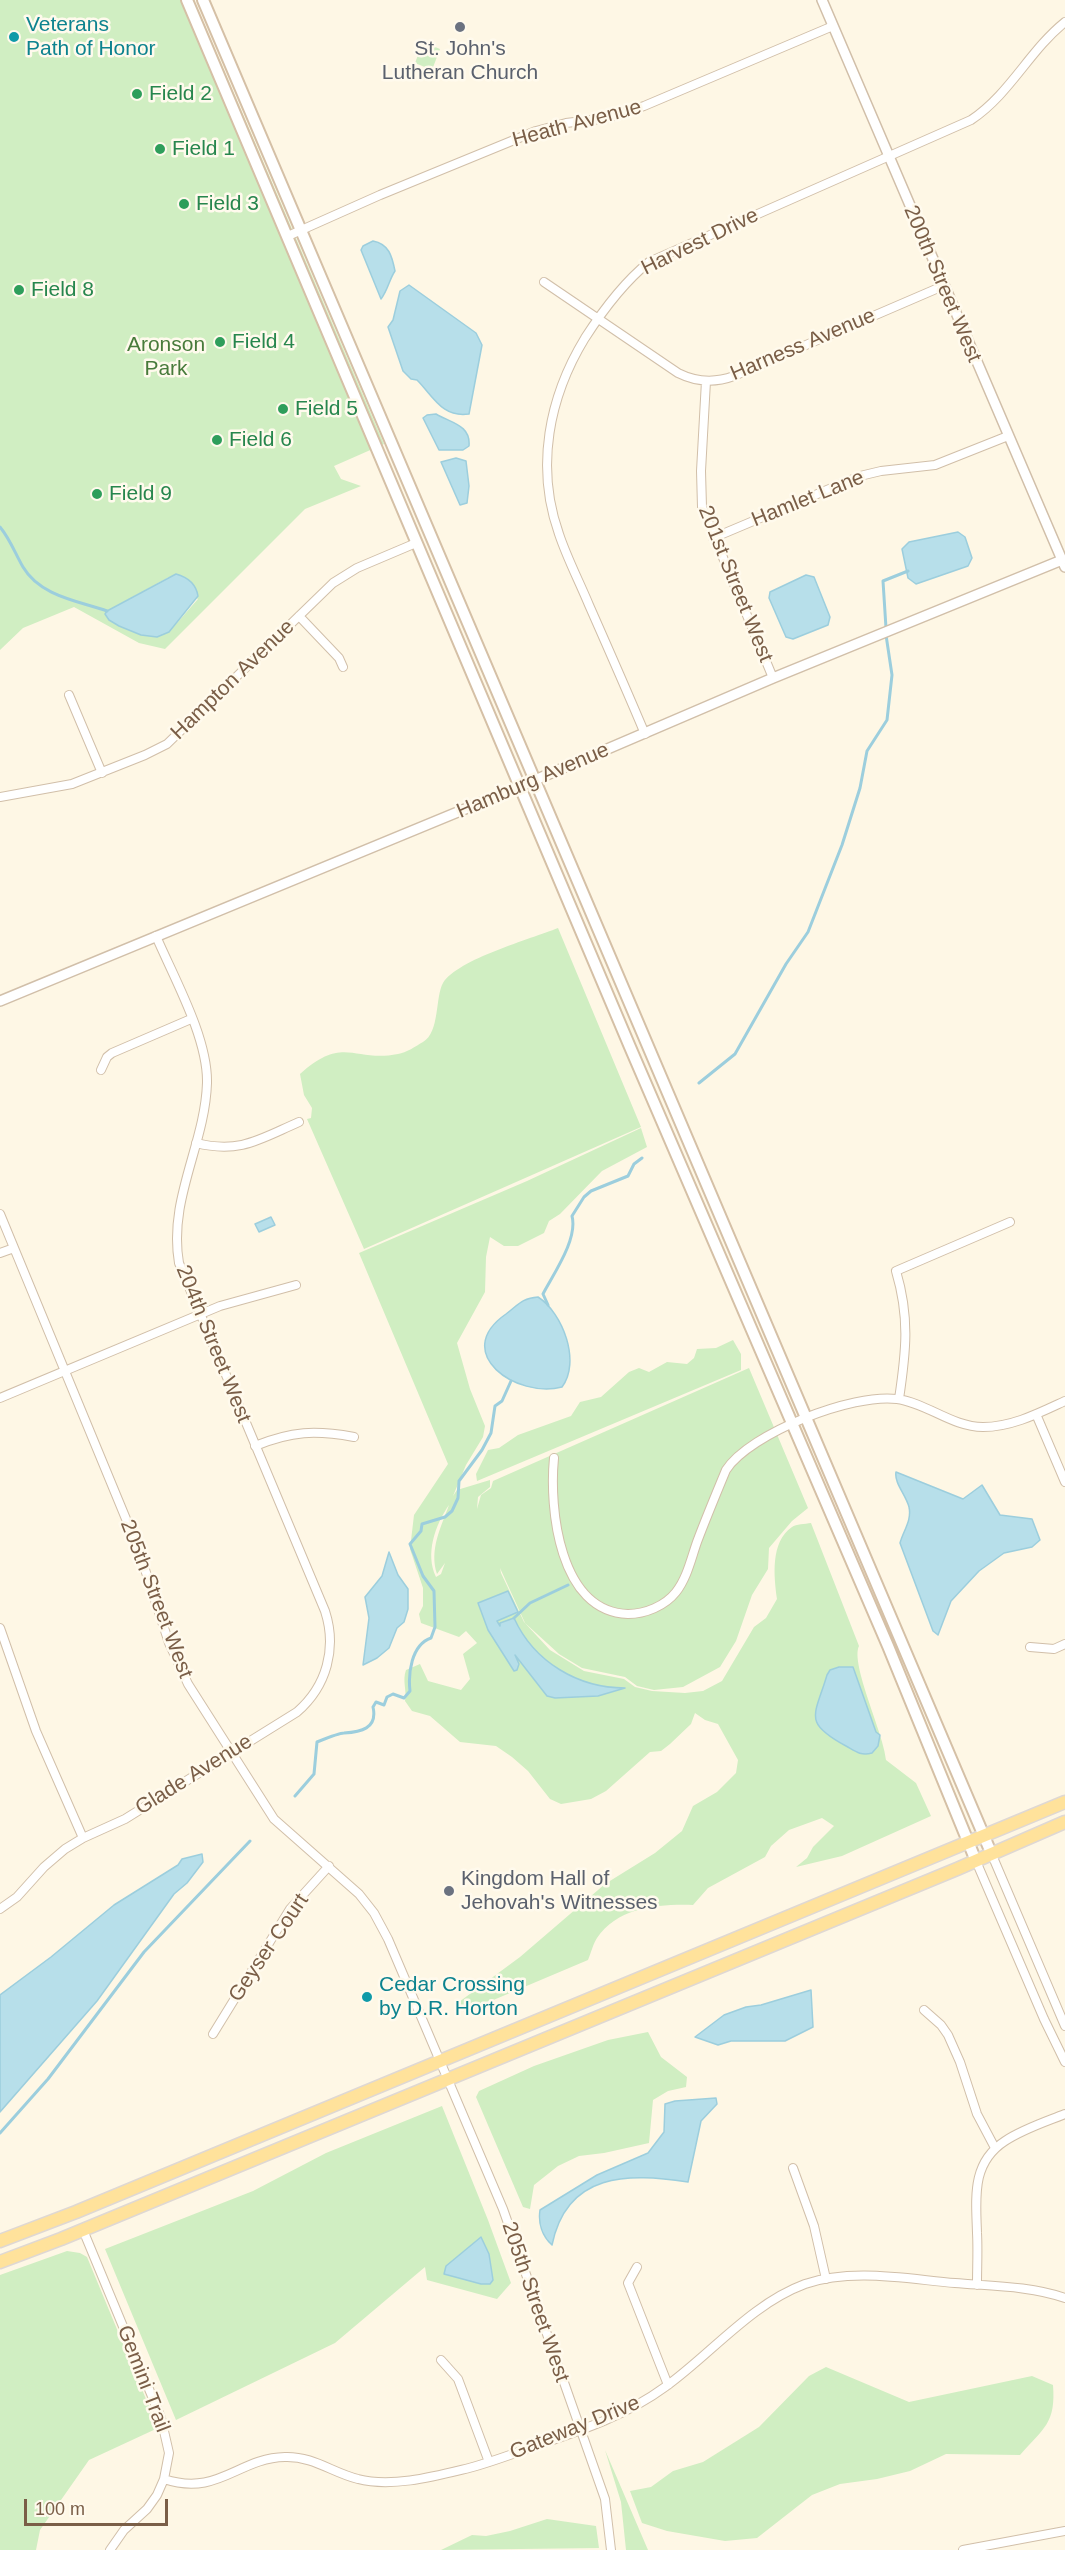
<!DOCTYPE html>
<style>
body{margin:0}
#map{position:relative;width:1065px;height:2550px;overflow:hidden;background:#fef7e5;font-family:Helvetica,sans-serif}
canvas{display:block}
.scale{position:absolute;left:24px;top:2499px;width:144px;height:27px;box-sizing:border-box;border:3px solid #7a5e47;border-top:0;padding-left:8px;font-size:18px;line-height:21px;white-space:nowrap;color:#7a5e47;-webkit-text-stroke:4px #fffaed;paint-order:stroke}
</style>
<div id="map">
<canvas width="1065" height="2550"></canvas>
<div class="scale">100 m</div>
</div>
<script>
const c = document.querySelector('canvas').getContext('2d');
c.lineJoin = 'round';
function paint(path, color) { c.fillStyle = color; c.fill(path, 'evenodd'); }
function trace(path, color, width, dash) { c.strokeStyle = color; c.lineWidth = width; c.lineCap = dash ? 'butt' : 'round'; c.setLineDash(dash || []); c.stroke(path); }
function drawText(font, color, halo, rows, align = 'center') {
  c.font = font + ' Helvetica,sans-serif'; c.lineWidth = 5; c.setLineDash([]); c.textBaseline = 'middle'; c.strokeStyle = halo; c.fillStyle = color; for (const [text, x, y, turn = 0] of rows) {
    c.save(); c.translate(x, y); c.rotate((+turn || 0) * Math.PI / 180); c.textAlign = isNaN(turn) ? turn : align; if (halo) c.strokeText(text, 0, 0); c.fillText(text, 0, 0); c.restore();
  }
}
const green = new Path2D(`
 M0,0H194L384,444L334,466L341,479L361,486L305,509L165,649L139,643L74,607L23,628L0,650ZM169,577L198,599L169,632L157,637L141,635L109,620L107,611Z
 M423,42L440,49L432,70L415,63Z
 M558,928L641,1127L364,1249L307,1119L311,1118L312,1108L304,1095L300,1074C344,1034 354,1063 398,1054C406,1053 416,1046 423,1042C440,1032 435,997 443,983C458,959 531,939 558,928Z
 M641,1128L647,1147L602,1171L560,1214L549,1221L544,1233L518,1246H504L490,1237L486,1257L485,1292L457,1343L470,1389L485,1426L483,1437L466,1465L453,1496L457,1490L490,1480V1487L478,1497L477,1509L481,1495L491,1488L493,1481L749,1368L808,1508L792,1521L769,1548L768,1569L752,1595L736,1641L720,1667L683,1687L654,1690L637,1686L625,1677L582,1668L559,1654L525,1623L500,1568L501,1573L524,1622L550,1650L584,1671L624,1679L635,1687L652,1691L685,1693L703,1691L722,1681L754,1627L766,1618L777,1599C774,1577 770,1542 792,1527C796,1524 805,1524 811,1523L859,1646C850,1664 884,1734 886,1760L916,1783L931,1816L842,1856L796,1867L807,1858L813,1847L834,1826L822,1818L789,1830L771,1846L765,1857L708,1888L693,1905C659,1904 618,1907 597,1938C593,1944 591,1953 588,1960L465,2012L460,2009L459,2002L520,1957L605,1884L655,1853L682,1831L693,1806L717,1792L736,1773L738,1760L718,1724L705,1720L695,1713L691,1724L670,1744L661,1751L650,1752L606,1791L591,1799L561,1804L550,1799L528,1771L512,1757L496,1746L460,1742L430,1716L412,1711L405,1701C407,1690 402,1681 406,1670L420,1664L428,1681L461,1690L470,1679L463,1654L477,1643L466,1631L459,1637L421,1623L419,1614L423,1606V1588L410,1549L414,1515L448,1464L359,1253L527,1181ZM449,1505C441,1527 429,1550 437,1574L445,1563L441,1574L436,1577C425,1554 435,1525 449,1505Z
 M733,1340L741,1354V1370L477,1481L476,1474L488,1450L499,1448L518,1435L571,1416L580,1402L601,1397L629,1372L639,1368L649,1372L667,1362L687,1364L694,1358L697,1349L716,1348Z
 M648,2032L661,2057L687,2077L686,2087L668,2091L653,2100L649,2143L604,2153L579,2156L558,2166L534,2185L530,2209L523,2207L476,2097L479,2091L534,2066L608,2040Z
 M442,2106L488,2220L511,2283L497,2299L427,2280L425,2267L335,2343L176,2420L105,2249L253,2191L326,2153Z
 M67,2251L80,2253L87,2257L158,2428L89,2460L40,2530L36,2550H0V2275Z
 M826,2367L909,2402L1032,2376L1053,2385C1056,2423 1044,2428 1020,2455L946,2454L910,2471L877,2479L840,2484L812,2495L757,2538L725,2541L667,2531L642,2523L630,2491L651,2487L673,2471L703,2462L759,2427L809,2376Z
 M605,2450L648,2550H626L621,2502Z
 M547,2519L596,2526L599,2548L441,2550L472,2535L486,2536L510,2531Z`);
const water = new Path2D(`
 M373,241C389,244 392,256 395,271C389,280 388,290 381,299L361,250L363,246Z
 M409,285L476,333L482,345L469,414C442,418 433,396 417,380L411,379L403,371L388,327L393,320L400,291Z
 M436,414C451,423 471,425 469,446L463,450H439L423,418L427,415Z
 M456,458L466,461L469,486L467,503L460,505L441,462Z
 M958,532L965,537L972,558L968,566L916,584L908,578L902,549L909,542Z
 M176,574C187,577 196,584 198,596L169,632L157,637L141,635L119,626L109,620L105,614L107,611Z
 M806,575L814,577L830,617L828,625L793,639L786,637L769,598L770,592Z
 M271,1217L275,1225L259,1232L255,1224Z
 M538,1297C563,1313 581,1362 562,1387C517,1399 450,1353 506,1314C518,1305 522,1298 538,1297Z
 M896,1472L963,1499L982,1485L1000,1515L1032,1519L1040,1540L1032,1547L1004,1553L979,1571L951,1601L938,1635L933,1631L900,1543C903,1531 912,1521 909,1507C906,1495 894,1483 896,1472Z
 M389,1552L398,1575L408,1589V1609L404,1622L397,1628L389,1648L377,1658L363,1665L369,1618L365,1597L382,1576Z
 M508,1591L518,1612L497,1621L500,1626V1623L514,1618C534,1662 578,1688 625,1688L598,1696L555,1698L547,1696L515,1655L519,1664L517,1670L514,1671L488,1630L478,1603Z
 M839,1667H853L876,1732L880,1735L878,1746L872,1753C860,1756 855,1751 846,1746C802,1722 815,1716 827,1675L830,1670Z
 M202,1854L203,1862L187,1883L174,1894L97,2001L0,2112V1995L51,1957L114,1905L178,1865L182,1859Z
 M811,1990L813,2027L785,2041H731L718,2045L695,2037L724,2015L746,2007L761,2005Z
 M716,2098L717,2104L701,2121L688,2182C628,2173 567,2172 552,2245C542,2236 538,2223 540,2210L597,2175L648,2153L664,2132L665,2104L675,2101Z
 M481,2237L489,2254L493,2280L490,2284H481L444,2274L446,2266Z`);
const stream = new Path2D(`
 M0,527C10,539 15,553 23,567C40,596 78,601 107,611
 M886,628L883,581L908,571
 M699,1083L735,1054L786,964L808,932L842,845L860,788L867,751L887,720L892,675L886,635
 M548,1305L543,1294C554,1273 578,1239 572,1216L584,1197L591,1191L628,1176L634,1164L642,1158
 M514,1618L530,1603L568,1585
 M295,1796L314,1774L317,1742C322,1740 339,1733 344,1733C360,1732 378,1729 373,1707L376,1702L384,1705L387,1697L393,1694L404,1698L410,1691C408,1674 411,1645 431,1638L435,1627L434,1591L423,1576L410,1544L421,1531L422,1524L445,1517L452,1511L458,1498L459,1481L482,1450L491,1433L495,1406L502,1401L511,1381
 M0,2133L48,2079L144,1952L250,1841`);
const minor = new Path2D(`
 M288,236L380,195L536,131L566,123L608,118L644,106L833,26
 M544,282L678,373C696,382 715,383 734,376L943,286
 M706,381L701,471L702,507L773,678
 M713,538L860,476L881,471L935,465L1008,436
 M299,616L339,658L343,667
 M69,695L102,773
 M645,734C627,691 608,648 589,605C579,581 567,558 559,534C535,467 549,397 585,338C603,310 623,283 649,262L971,120C1010,94 1029,51 1065,22
 M0,797L72,784L145,755L167,744L333,583L357,568L416,543
 M101,1070L107,1057L112,1053L191,1019
 M196,1143C240,1154 260,1139 299,1122
 M0,1214L138,1548L169,1643L188,1684L274,1819L359,1894L374,1913L388,1939L503,2209L605,2499L611,2550
 M0,1253L14,1248
 M0,1398L220,1306L296,1285
 M899,1399C906,1352 910,1318 896,1271L1010,1222
 M1036,1414L1065,1482
 M255,1446C292,1431 315,1430 354,1437
 M554,1458C549,1508 559,1612 628,1614C645,1614 665,1606 676,1592C687,1578 691,1559 697,1542C706,1518 716,1494 726,1470C750,1433 853,1393 897,1399C927,1403 952,1427 983,1427C1012,1427 1039,1413 1065,1401
 M0,1628L36,1731L83,1838
 M1030,1647L1054,1649L1065,1644
 M992,1855L1065,2026
 M976,1861L1044,2019L1065,2062
 M0,1909L17,1897L44,1867L65,1849L83,1838L125,1819L297,1712C327,1686 337,1648 325,1611L179,1263C168,1199 205,1145 207,1083C208,1038 174,978 156,936
 M924,2010L941,2025L948,2035L960,2062L977,2114L995,2148
 M213,2034L290,1909L329,1866
 M793,2168L814,2226L826,2279
 M83,2230L161,2418L169,2453L164,2479L157,2495L147,2509L124,2530L110,2550
 M637,2267L628,2283L668,2385
 M977,2285C977,2267 978,2250 977,2233C976,2198 971,2163 1005,2141C1023,2129 1045,2122 1065,2114
 M441,2360L458,2379L489,2462
 M164,2479C218,2497 238,2458 285,2457C313,2456 333,2473 358,2479C392,2488 436,2476 469,2468C492,2462 515,2453 538,2445C582,2430 627,2415 665,2387C711,2354 751,2304 805,2284C852,2268 907,2279 955,2283C991,2286 1031,2286 1065,2298
 M963,2550L1065,2531`);
const tertiary = new Path2D(`
 M822,0L1065,567
 M0,1001L528,783L773,678L1062,560`);
const secondary = new Path2D(`
 M187,0L630,1047L888,1646L976,1861
 M203,0L992,1855`);
const primary = new Path2D(`
 M0,2241L76,2212L1065,1802
 M0,2262L61,2239L957,1869L1065,1822`);
const markers = [
 [460,27,6,"#6b7280"],
 [14,37,6,"#0f9aa8"],
 [137,94,6,"#2e9e5b"],
 [160,149,6,"#2e9e5b"],
 [184,204,6,"#2e9e5b"],
 [19,290,6,"#2e9e5b"],
 [220,342,6,"#2e9e5b"],
 [283,409,6,"#2e9e5b"],
 [217,440,6,"#2e9e5b"],
 [97,494,6,"#2e9e5b"],
 [449,1891,6,"#6b7280"],
 [367,1997,6,"#0f9aa8"]
];
const cultureNames = [
 ["Veterans",26,25],
 ["Path of Honor",26,49],
 ["Cedar Crossing",379,1985],
 ["by D.R. Horton",379,2009]
];
const worshipNames = [
 ["St. John's",460,49],
 ["Lutheran Church",460,73],
 ["Kingdom Hall of",461,1879,"left"],
 ["Jehovah's Witnesses",461,1903,"left"]
];
const leisureNames = [
 ["Field 2",149,94],
 ["Field 1",172,149],
 ["Field 3",196,204],
 ["Field 8",31,290],
 ["Field 4",232,342],
 ["Field 5",295,409],
 ["Field 6",229,440],
 ["Field 9",109,494]
];
const streetNames = [
 ["Heath Avenue",577,124,-15],
 ["Harvest Drive",700,242,-26],
 ["200th Street West",942,284,67],
 ["Harness Avenue",803,345,-23],
 ["Hamlet Lane",808,499,-22],
 ["201st Street West",735,584,68],
 ["Hampton Avenue",233,680,-44],
 ["Hamburg Avenue",533,781,-23],
 ["204th Street West",213,1344,68],
 ["205th Street West",156,1599,69],
 ["Glade Avenue",194,1775,-32],
 ["Geyser Court",269,1948,-56],
 ["205th Street West",535,2302,71],
 ["Gemini Trail",143,2379,69],
 ["Gateway Drive",575,2428,-22]
];
const parkNames = [
 ["Aronson",166,345],
 ["Park",166,369]
];
paint(green, '#d0eec2');
paint(water, '#b7dfea');
trace(water, '#9ccedd', 1.5);
trace(stream, '#9ccedd', 3);
trace(minor, '#d1bfa9', 10);
trace(tertiary, '#d1bfa9', 12);
trace(secondary, '#d5c0a6', 14);
trace(primary, '#dfd8d3', 15);
trace(minor, '#fff', 8);
trace(tertiary, '#fff', 9);
trace(secondary, '#fff', 10);
trace(primary, '#ffe29b', 12);
for (const [x, y, r, color] of markers) { const dot = new Path2D(); dot.arc(x, y, r, 0, 2 * Math.PI); c.fillStyle = color; c.fill(dot); trace(dot, '#fffaed', 2); }
drawText('21px', '#0d838f', '#fffaed', cultureNames, 'left');
drawText('21px', '#5b616d', '#fffaed', worshipNames);
drawText('21px', '#27864d', '#fffaed', leisureNames, 'left');
drawText('21px', '#7a5e47', '#fffaed', streetNames);
drawText('21px', '#487b3b', '#fffaed', parkNames);
</script>
